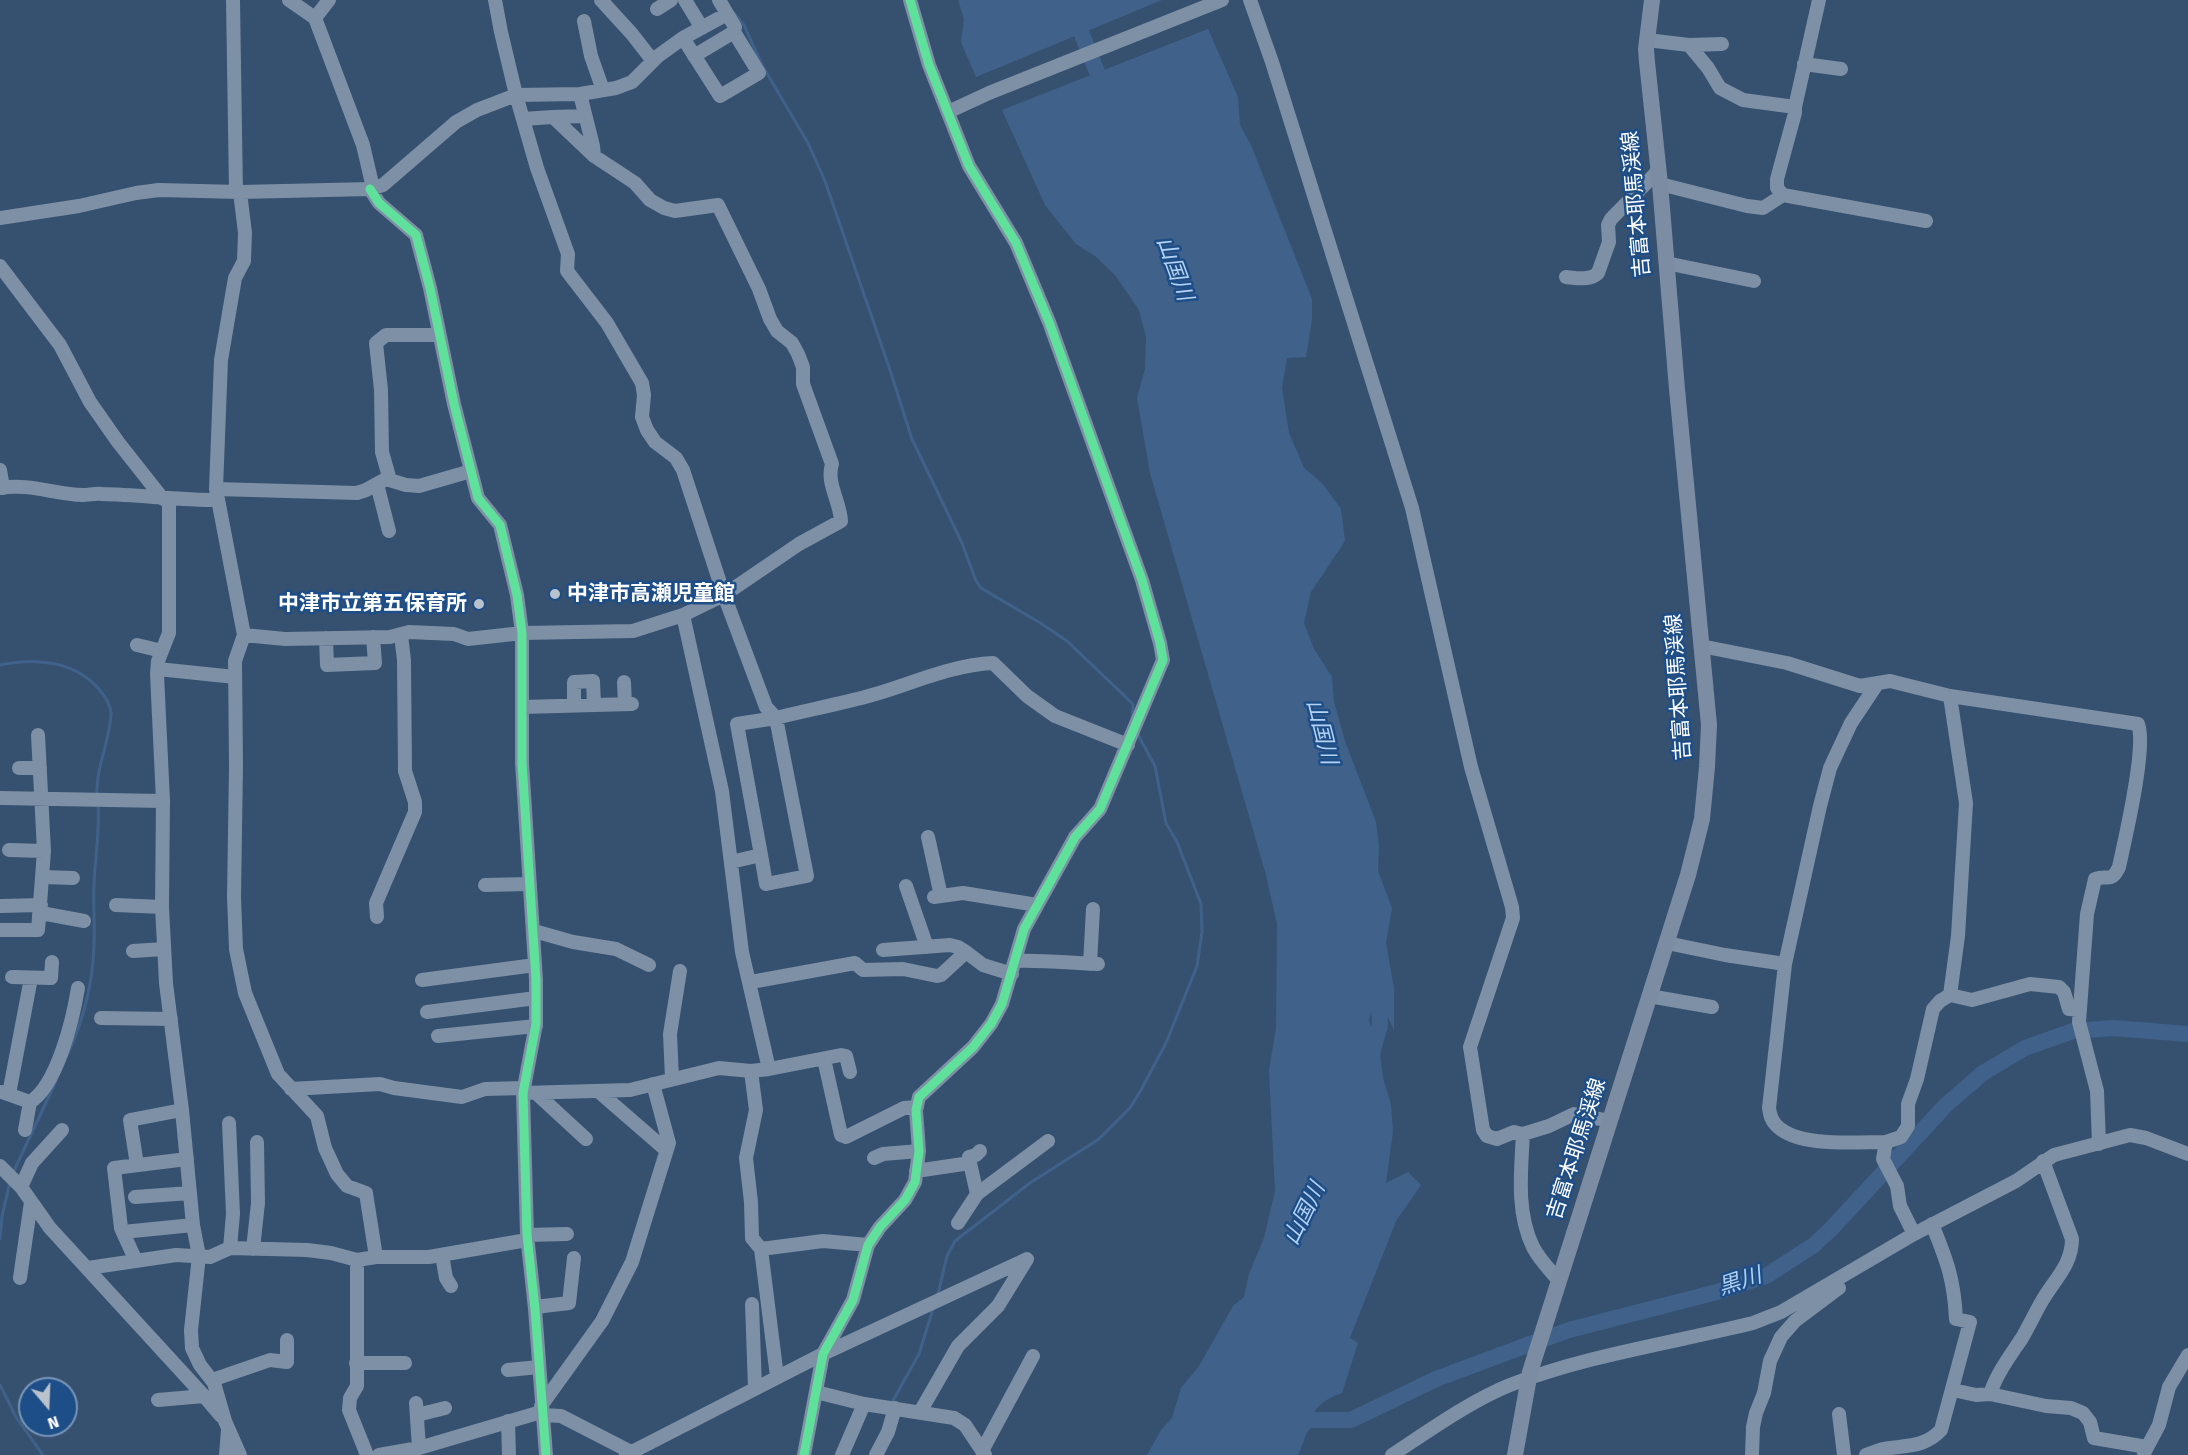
<!DOCTYPE html>
<meta charset="utf-8">
<style>
body{margin:0}
#map{position:relative;width:2188px;height:1455px;overflow:hidden;background:#365070;font-family:"Fira Sans",sans-serif}
canvas{display:block}
.north{position:absolute;left:18px;top:1377px;width:60px;height:60px;box-sizing:border-box;background:#1e4e88;border:2px solid #7895b8;border-radius:50%;rotate:161deg;font-size:16px;font-weight:700;line-height:24px;text-align:center;color:#fff}
.north::after{content:'';display:block;margin:auto;width:21px;height:27px;background:#b9c2cd;clip-path:polygon(50% 0,100% 100%,50% 72%,0 100%)}
</style>
<div id="map">
<canvas width="2188" height="1455"></canvas>
<div class="north">N</div>
</div>
<script>
const c = document.querySelector('canvas').getContext('2d');
c.lineJoin = 'round';
function paint(path, color) { c.fillStyle = color; c.fill(path, 'evenodd'); }
function trace(path, color, width, dash) { c.strokeStyle = color; c.lineWidth = width; c.lineCap = dash ? 'butt' : 'round'; c.setLineDash(dash || []); c.stroke(path); }
function drawText(font, color, halo, rows, align = 'center') {
  c.font = font + ' "Fira Sans","Noto Sans JP",sans-serif'; c.lineWidth = 5; c.setLineDash([]); c.textBaseline = 'middle'; c.strokeStyle = halo; c.fillStyle = color; for (const [text, x, y, turn = 0] of rows) {
    c.save(); c.translate(x, y); c.rotate((+turn || 0) * Math.PI / 180); c.textAlign = isNaN(turn) ? turn : align; if (halo) c.strokeText(text, 0, 0); c.fillText(text, 0, 0); c.restore();
  }
}
const water = new Path2D(`
 M958,0H1162L976,77L961,42L964,19Z
 M1208,29L1238,97L1240,125L1251,145L1312,299V319L1306,357L1287,358L1282,388L1289,433L1304,468L1322,483L1341,509L1345,541L1311,592L1304,623L1314,649L1332,677L1334,702L1345,741L1376,822L1379,846L1378,871L1392,908L1386,943L1394,988V1030L1377,994L1369,1020L1380,1054L1383,1078L1391,1104L1393,1132L1386,1183L1408,1172L1421,1185L1396,1221L1350,1338L1358,1343L1342,1393C1304,1406 1313,1425 1298,1455H1147L1161,1430L1172,1418L1181,1388L1199,1366L1233,1306L1244,1297L1249,1274L1264,1238L1275,1191L1269,1070L1276,1028L1277,924L1266,875L1150,473L1137,398L1145,369L1146,337L1139,310L1115,275L1095,256L1076,244L1045,205L1002,110Z`);
const stream = new Path2D(`
 M734,13L744,25L762,65L808,143L825,181L889,367L912,439L962,543L976,581L981,588L1042,624L1067,641L1133,704L1132,719
 M0,665C36,657 78,661 102,693C106,698 111,707 111,714C110,742 95,768 97,797
 M67,1056C83,1021 93,984 94,945C95,925 93,905 94,885C95,858 100,831 98,803
 M13,1173L56,1081
 M0,1239L2,1216L10,1182
 M938,1294L947,1256L955,1241L1030,1183L1099,1139L1130,1108L1141,1090L1166,1043L1197,966L1202,932L1201,904L1177,842L1166,823L1155,766L1137,733
 M0,1385L16,1417L43,1455
 M891,1404L919,1354L933,1309`);
const river = new Path2D(`
 M1068,0L1106,94
 M1370,1060L1380,1025L1378,979
 M1278,1455L1307,1420H1351L1436,1379L1530,1344L1569,1330L1717,1292L1766,1276L1814,1245L1832,1228L1946,1105L1983,1073L2025,1048L2073,1031L2113,1028L2188,1034`);
const minor = new Path2D(`
 M233,0L236,192
 M289,0L315,18L363,145L373,188
 M495,0L501,32L516,95L537,168L568,254L567,271L607,323L642,383L644,395L642,417L647,430L655,442L676,458L683,470L724,595L766,707L776,718C808,710 840,704 872,695C911,684 951,665 993,663L1027,696L1055,716L1128,745
 M601,0L632,34L653,61
 M685,0L702,28
 M1250,0L1272,62L1412,508L1471,767L1512,907L1513,918L1470,1047L1483,1130L1487,1136L1497,1139L1514,1132L1523,1134
 M657,9L671,0
 M315,18L329,0
 M584,21L591,56L603,90
 M683,38L720,96L759,73L734,32L735,27L719,0
 M1647,40L1689,45L1708,68L1720,88L1743,100L1795,107L1819,0
 M1689,45L1722,44
 M694,56L734,32
 M1804,64L1841,69
 M580,94L593,146L594,156
 M1795,107V113L1777,179V188L1783,195L1926,221
 M948,112L989,93L1222,0
 M553,117L585,116
 M1660,184L1747,206L1763,208L1783,195
 M370,189L379,203L416,235L430,288L454,404L478,498L500,525L517,595L522,633V763L536,980V1024L523,1093L527,1235L535,1309L546,1455
 M240,192L245,233L244,261L235,278L221,360L216,489L244,635L235,661L236,766L234,897L236,949L245,993L278,1074L317,1116L325,1148L337,1174L347,1186L366,1193L376,1257
 M0,218L79,206L136,193L159,190L240,192L370,189L383,185L456,122L477,110L516,95L580,94L616,88L632,82L658,56L683,38L727,14
 M1666,263L1754,281
 M0,266L60,345L90,402L118,442L163,499
 M1566,277C1576,278 1590,281 1598,273L1609,242L1608,225L1611,219L1658,171
 M0,470L3,488
 M390,480L382,452L381,390L376,343L386,335H439
 M377,484L389,531
 M0,488C29,483 54,494 83,495C89,495 96,493 102,494C141,495 179,500 218,500
 M216,489L357,493L366,490L386,479L406,485L419,486L471,471
 M169,499V633L158,661L157,674L163,801L162,907L166,983L182,1110L193,1225L199,1256L191,1330L192,1348L200,1365L214,1383L225,1421L240,1455
 M244,635L285,639L390,637L409,632L454,634L468,639L522,633L633,631L683,615L724,595L799,544L841,521C840,501 826,483 832,464L803,384V367L798,354L792,343L777,331L770,319L759,289L718,205L675,211L664,208L650,200L635,183L594,156L553,117L523,119
 M326,638L327,665L375,663L373,637
 M137,645L162,651
 M1701,646L1787,663L1860,686L1890,681L1950,696L2138,724C2147,747 2125,839 2119,867C2111,884 2108,874 2095,879L2087,914L2079,1022L2097,1091L2099,1144
 M158,669L235,677
 M624,682L625,704
 M1877,684L1851,723L1830,768L1820,806L1785,964L1769,1108C1770,1115 1771,1120 1776,1125C1797,1148 1857,1142 1886,1142
 M574,706V682L593,681L594,705
 M522,707L632,704
 M19,768H40
 M0,798L163,801
 M928,837L941,896
 M9,850L44,851
 M731,862L761,855L766,884L807,876L776,718L737,724L761,855
 M42,877L73,878
 M485,885L530,884
 M906,886L927,947
 M934,897L963,893L1037,905
 M116,905L162,907
 M0,906L41,905
 M41,913L84,921
 M377,917L376,903L415,812V802L405,771L404,660L401,635
 M0,930H38L44,851L38,735
 M534,931L573,942L616,949L649,965
 M1667,943L1725,955L1785,964
 M883,950L950,945L958,947L966,952
 M133,951L164,949
 M1015,961C1043,960 1070,963 1098,964
 M1090,964L1093,909
 M12,977L51,978L52,962
 M422,980L535,965
 M751,982L855,963L863,970L903,969L937,976L941,975L966,952L983,965L1012,974
 M1950,995L1972,1000L2030,984L2059,987L2064,992L2069,1009L2080,1010
 M1649,996L1712,1007
 M427,1012L536,998
 M101,1018L171,1019
 M438,1036L536,1026
 M824,1059L841,1135L846,1137L904,1108L917,1107
 M769,1069L841,1055L846,1056L850,1072
 M751,1071L756,1110L746,1158L751,1202L752,1238L761,1249
 M672,1078L670,1034L680,971
 M291,1089L380,1084L394,1088L462,1097L485,1089L524,1088
 M598,1091L666,1150
 M2,1092L30,1102L25,1130
 M523,1093L630,1090L719,1068L751,1071L769,1069L742,952L722,791L683,615
 M536,1093L586,1139
 M9,1094L31,978
 M30,1102C57,1086 73,1019 78,988
 M229,1123L233,1214L230,1248
 M874,1158L883,1154L919,1151
 M970,1163L969,1157L976,1155L980,1151
 M137,1165L130,1120L182,1110
 M0,1166L21,1187L50,1228L204,1396L221,1416
 M916,1171L970,1163L977,1194L1048,1141
 M21,1187L32,1163L62,1130
 M135,1197L190,1193
 M958,1223L977,1194
 M123,1232L193,1225
 M1914,1234L1900,1206L1897,1186L1883,1159L1886,1142L1901,1137L1908,1126V1104L1917,1079L1933,1009L1940,1001L1950,995L1958,936L1966,803L1950,696
 M527,1235L567,1234
 M253,1249L258,1203L257,1142
 M442,1255L446,1278L451,1286
 M136,1261L121,1228L114,1168L187,1159
 M88,1268L176,1255L210,1257L230,1248L307,1250L331,1253L357,1260
 M20,1278L31,1202
 M1559,1281C1550,1270 1539,1259 1533,1247C1516,1212 1521,1171 1523,1134L1549,1126L1574,1114L1610,1121
 M752,1304L755,1388
 M535,1307L569,1303L574,1258
 M356,1363H405
 M508,1370L539,1367
 M777,1377L761,1249L823,1241L868,1245
 M212,1380L270,1360L287,1362V1340
 M1953,1390L1976,1395L1990,1394L2046,1406L2071,1408L2083,1413L2090,1422L2094,1438L2147,1447
 M816,1392L864,1404L954,1418L965,1425L985,1455
 M1990,1394C1997,1373 2010,1356 2022,1338C2029,1326 2035,1313 2042,1301C2054,1280 2072,1265 2072,1239L2043,1161
 M158,1400L204,1396
 M416,1403L419,1448
 M541,1406L602,1321L632,1262L669,1143L653,1084
 M1839,1414L1844,1455
 M417,1415L445,1408
 M543,1415L561,1416L631,1452
 M508,1421L509,1455
 M982,1451L1033,1356
 M2144,1453L2159,1425L2169,1387L2188,1355
 M226,1455L228,1430
 M367,1455L349,1410L350,1398L357,1386V1260L376,1257H429L527,1240
 M379,1455L419,1448L541,1412
 M626,1455L823,1354L1027,1259L998,1306L958,1346L920,1412
 M804,1455L823,1354L853,1300L868,1245L880,1227L905,1200L915,1182L919,1151L916,1110L919,1097L973,1047L991,1024L1002,1004L1024,929L1075,837L1100,809L1163,660L1160,643L1142,580L1049,322L1016,243L969,166L929,65L910,0
 M842,1455L864,1404
 M876,1455L888,1432L895,1408
 M1392,1455C1427,1432 1472,1400 1510,1385C1588,1355 1672,1343 1753,1323L1781,1312L1914,1234L2016,1181L2054,1155L2130,1135L2146,1138L2188,1154
 M1752,1455L1753,1427L1756,1413L1764,1393L1770,1361L1781,1337L1795,1321L1839,1288
 M1866,1455C1872,1453 1878,1450 1884,1449C1906,1445 1924,1448 1941,1430L1970,1322L1956,1319C1954,1279 1947,1261 1932,1224`);
const major = new Path2D(`
 M1515,1455L1530,1372L1688,875L1702,819L1707,767L1709,725L1677,389L1660,184L1647,62L1646,49L1652,0`);
const cycleway = new Path2D(`
 M370,189L379,203L416,235L430,288L454,404L478,498L500,525L517,595L522,633V763L536,980V1024L523,1093L527,1235L535,1309L546,1455
 M804,1455L823,1354L853,1300L868,1245L880,1227L905,1200L915,1182L919,1151L916,1110L919,1097L973,1047L991,1024L1002,1004L1024,929L1075,837L1100,809L1163,660L1160,643L1142,580L1049,322L1016,243L969,166L929,65L910,0`);
const markers = [
 [555,594,6,"#b9c2cd"],
 [479,604,6,"#b9c2cd"]
];
const streetNames = [
 ["吉富本耶馬渓線",1637,204,-95],
 ["吉富本耶馬渓線",1679,687,-94],
 ["吉富本耶馬渓線",1577,1149,-72]
];
const poiNames = [
 ["中津市高瀬児童館",567,594],
 ["中津市立第五保育所",467,604,"right"]
];
const waterNames = [
 ["山国川",1174,269,70],
 ["山国川",1321,732,76],
 ["山国川",1305,1214,-64],
 ["黒川",1740,1282,-18]
];
paint(water, '#40628a');
trace(stream, '#40628a', 3);
trace(river, '#40628a', 16);
trace(minor, '#7d90a5', 14);
trace(major, '#7c8ca3', 16);
trace(cycleway, '#60e19b', 9);
for (const [x, y, r, color] of markers) { const dot = new Path2D(); dot.arc(x, y, r, 0, 2 * Math.PI); c.fillStyle = color; c.fill(dot); trace(dot, '#1e4e88', 2); }
drawText('21px', '#fff', '#1e4e88', streetNames);
drawText('bold 21px', '#fff', '#1e4e88', poiNames, 'left');
drawText('italic 22px', '#b3d1f2', '#1e4e88', waterNames);
</script>
